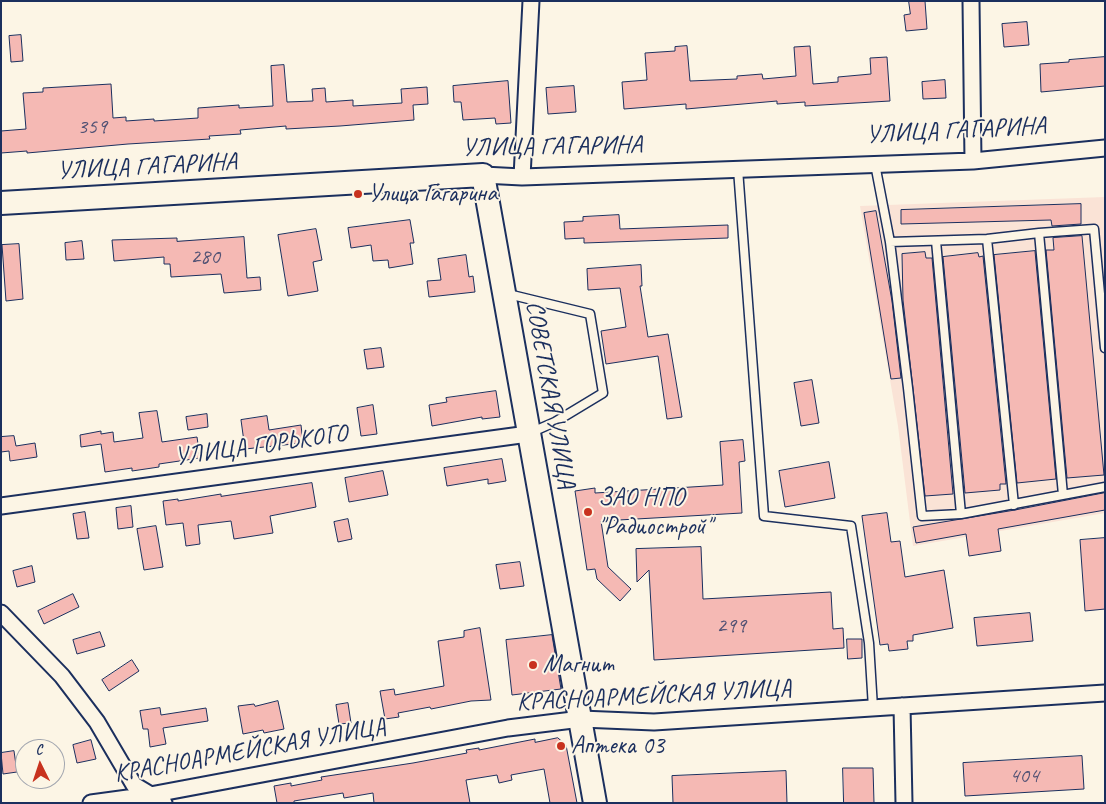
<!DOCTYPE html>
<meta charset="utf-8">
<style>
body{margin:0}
#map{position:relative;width:1106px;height:804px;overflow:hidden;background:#fcf5e5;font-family:Caveat,sans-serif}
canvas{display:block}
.frame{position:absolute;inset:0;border:2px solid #1b2f5e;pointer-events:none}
.north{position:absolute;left:15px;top:739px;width:50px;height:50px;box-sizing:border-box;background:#fcf5e5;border:1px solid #a2a6af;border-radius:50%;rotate:356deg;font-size:14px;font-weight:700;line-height:20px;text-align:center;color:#1b2f5e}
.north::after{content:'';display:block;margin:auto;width:18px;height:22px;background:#c8321e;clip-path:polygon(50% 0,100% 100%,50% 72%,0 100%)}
</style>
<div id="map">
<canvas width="1106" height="804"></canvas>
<div class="frame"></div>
<div class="north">С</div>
</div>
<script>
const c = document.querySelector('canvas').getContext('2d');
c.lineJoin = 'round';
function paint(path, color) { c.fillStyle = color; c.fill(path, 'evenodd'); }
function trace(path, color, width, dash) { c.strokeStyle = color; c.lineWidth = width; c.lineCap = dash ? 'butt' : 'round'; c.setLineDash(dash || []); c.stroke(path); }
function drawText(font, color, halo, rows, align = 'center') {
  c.font = font + ' Caveat,sans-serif'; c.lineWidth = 4; c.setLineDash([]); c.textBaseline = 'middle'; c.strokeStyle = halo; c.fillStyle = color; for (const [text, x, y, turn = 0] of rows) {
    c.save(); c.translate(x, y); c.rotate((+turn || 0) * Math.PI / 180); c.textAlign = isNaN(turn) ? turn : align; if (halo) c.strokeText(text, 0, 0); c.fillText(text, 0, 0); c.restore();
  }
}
const built = new Path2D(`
 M1105,197V513L913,546L898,426L860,206Z`);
const building = new Path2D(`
 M909,1H925L927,29L906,31L904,15L910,14Z
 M1027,22L1029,45L1004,47L1002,24Z
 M21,35L23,61L11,62L9,36Z
 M687,46L690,81L737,79V76L762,74L763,79L796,76L794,47L810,46L813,84L838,82V77L871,74L870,58L887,57L890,101L805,106V102L777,104V101L686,109V104L624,109L622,82L647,80L645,53L675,51V47Z
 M1105,57V86L1041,92L1040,64L1069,62V60Z
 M284,65L287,102L313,101L312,89L325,88L326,102L353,100V106L402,103L401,89L427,87L428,104L413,105L414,120L340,126L286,129V126L240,130L241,134L209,136L210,139L128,144L27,153V151L1,153V131L26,129L23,93L43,92V88L111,84L113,118L126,117V121L154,119V121L198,118V108L239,105V108L273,106L271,66Z
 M945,80L946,98L923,99L922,82Z
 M508,81L511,123L496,124L495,118L463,120L461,102H454L453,86Z
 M574,86L576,112L548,114L546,88Z
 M1081,204V224L1052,226L1051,220L901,224V210Z
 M876,211L892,301L901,378L891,379L864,213Z
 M619,215L620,229L728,225V238L584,243V238L565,239L564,222L583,221V217Z
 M410,220L414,243H410L413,264L389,268L388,260L373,261L371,245L351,248L348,228Z
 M316,229L322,260L313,262L318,291L288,296L278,235Z
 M1082,236L1104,475L1067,478L1046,250H1054L1053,238Z
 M244,237L247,278L260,277L261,290L224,293L221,274L171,277L170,264H164V257L114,261L112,240L177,238V241Z
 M82,241L84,259L66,260L65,243Z
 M19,244L23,299L6,301L2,245Z
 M1035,251L1056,479L1017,483L994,255Z
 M925,252L926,258H932L953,494L925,496L903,300L902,254Z
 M978,253L979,257L983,256L1006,484H1000V490L965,493L943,257Z
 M466,255L469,277L473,276L475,292L429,297L427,281L441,280L438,259Z
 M641,265L642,286H640L648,337L668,334L682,417L667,419L658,356L606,364L601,331L626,327L620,288L588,290L587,269Z
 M381,348L384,367L367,369L364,350Z
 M812,380L819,423L801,426L794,383Z
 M496,391L500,417L482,419V417L432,426L429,405L447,402L446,398Z
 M373,405L377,434L361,436L357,408Z
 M157,411L162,442L197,437L200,458L159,464V467L132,471V468L105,472L101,444L81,447L80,435L101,431V434L113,432L114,442L143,438L139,413Z
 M207,414L208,427L188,430L186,417Z
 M267,416L269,430L301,425L303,443L245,449L241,420Z
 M14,436L16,446L35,443L37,457L10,461L9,451L1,452V437Z
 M743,440L745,461L739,462L742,513L601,521L608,567L631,589L620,601L597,579L595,569L587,570L575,491L595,488V493L723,485L720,442Z
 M502,459L506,481L488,484V479L447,486L444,468Z
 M829,462L835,498L785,507L779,471Z
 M383,471L388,495L349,502L345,478Z
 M312,483L316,507L270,516L273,533L234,539L231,521L198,525L200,544L186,546L183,523L166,525L163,501L178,499V501L221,494V496Z
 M1105,493V510L998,529L1001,551L969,556L966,534L916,543L913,527L1015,510Z
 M131,506L133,527L118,529L116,508Z
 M85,512L89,538L77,539L73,514Z
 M887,513L891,542L900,541L905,577L944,570L953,628L913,635V641H907L908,649L889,651L888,644L880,645L862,516Z
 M348,519L352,539L338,542L334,522Z
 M156,526L163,567L144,570L137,529Z
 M1105,538V609L1085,611L1080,540Z
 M701,547L703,599L831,592L833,629L843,628L844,648L654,660L649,570L637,582L636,549Z
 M520,562L524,586L500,589L496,565Z
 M32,566L35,582L17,587L13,571Z
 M73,594L79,607L44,624L38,611Z
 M1030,613L1033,641L977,646L974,618Z
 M480,628L491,700L471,701L431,709L430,707L398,713L399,717L385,719L380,691L394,689L395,695L444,686L438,641L464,637V631Z
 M100,632L105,646L77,654L73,640Z
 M552,635L561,689L512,695L506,640Z
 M847,639H862V658L848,659Z
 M132,660L139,671L109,691L102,680Z
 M278,701L284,729L264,733L263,730L243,734L238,706L254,704L255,706Z
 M348,703L351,723L339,724L336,705Z
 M160,708L161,715L206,708L208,721L163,728L166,744L150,747L148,729H143L140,711Z
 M558,738L566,745L577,803H550L544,769L511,775L512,780L499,783L497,775L466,780L470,803H374L373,793L344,798L343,793L294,801V803H277L274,786L291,783V786L322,780L321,777L413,763L467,753L466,750L479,748V750L535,739V742Z
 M91,740L96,759L77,763L73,745Z
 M14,751L17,772L3,774L1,753Z
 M1082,756L1084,789L965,796L963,763Z
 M843,768H873L874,803H844Z
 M786,771L787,803H673L672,776Z`);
const lane = new Path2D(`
 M875,164L890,242L908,388L922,516L961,514L1105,487
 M738,169L764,516L851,526L869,643L873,708
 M1039,233L1063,495
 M987,239L1014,505
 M936,241L961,514
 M890,242L987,239L1039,233L1094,229L1105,348
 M508,294L590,314L603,393L555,422L532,432`);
const street = new Path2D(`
 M971,1L973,161
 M483,175L522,177L973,161L1105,148
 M522,177L531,1
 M1,506L528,434
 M1,613L62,676L97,722L134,785L164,803
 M902,706L904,803
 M91,803L150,795L508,728L581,719L654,722L1105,693`);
const secondary = new Path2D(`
 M1,203L483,175L595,803`);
const markers = [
 [358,194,5,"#c8321e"],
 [588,512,5,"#c8321e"],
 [533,665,5,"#c8321e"],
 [561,746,5,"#c8321e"]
];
const numberNames = [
 ["359",92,127],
 ["280",205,257],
 ["299",731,626],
 ["404",1024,776]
];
const streetNames = [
 ["УЛИЦА ГАГАРИНА",956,131,-3],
 ["УЛИЦА ГАГАРИНА",552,147,-1],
 ["УЛИЦА ГАГАРИНА",147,167,-3],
 ["СОВЕТСКАЯ УЛИЦА",550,395,80],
 ["УЛИЦА ГОРЬКОГО",261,446,-8],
 ["КРАСНОАРМЕЙСКАЯ УЛИЦА",654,696,-3],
 ["КРАСНОАРМЕЙСКАЯ УЛИЦА",250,751,-10]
];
const poiNames = [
 ["Улица Гагарина",368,194],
 ["ЗАО НПО",598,498],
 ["\"Радиострой\"",598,527],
 ["Магнит",543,665],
 ["Аптека 03",571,746]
];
paint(built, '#fae3d6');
paint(building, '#f5b9b4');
trace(building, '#1b2f5e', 1);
trace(lane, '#1b2f5e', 11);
trace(street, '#1b2f5e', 19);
trace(secondary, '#1b2f5e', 26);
trace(lane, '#fcf5e5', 8);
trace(street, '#fcf5e5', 15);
trace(secondary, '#fcf5e5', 22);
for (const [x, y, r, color] of markers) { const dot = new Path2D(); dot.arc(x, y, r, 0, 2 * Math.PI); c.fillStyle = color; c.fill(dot); trace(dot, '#fcf5e5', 2); }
drawText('22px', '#525274', null, numberNames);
drawText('25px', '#1b2f5e', '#fcf5e5', streetNames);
drawText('25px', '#1b2f5e', '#fcf5e5', poiNames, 'left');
</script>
